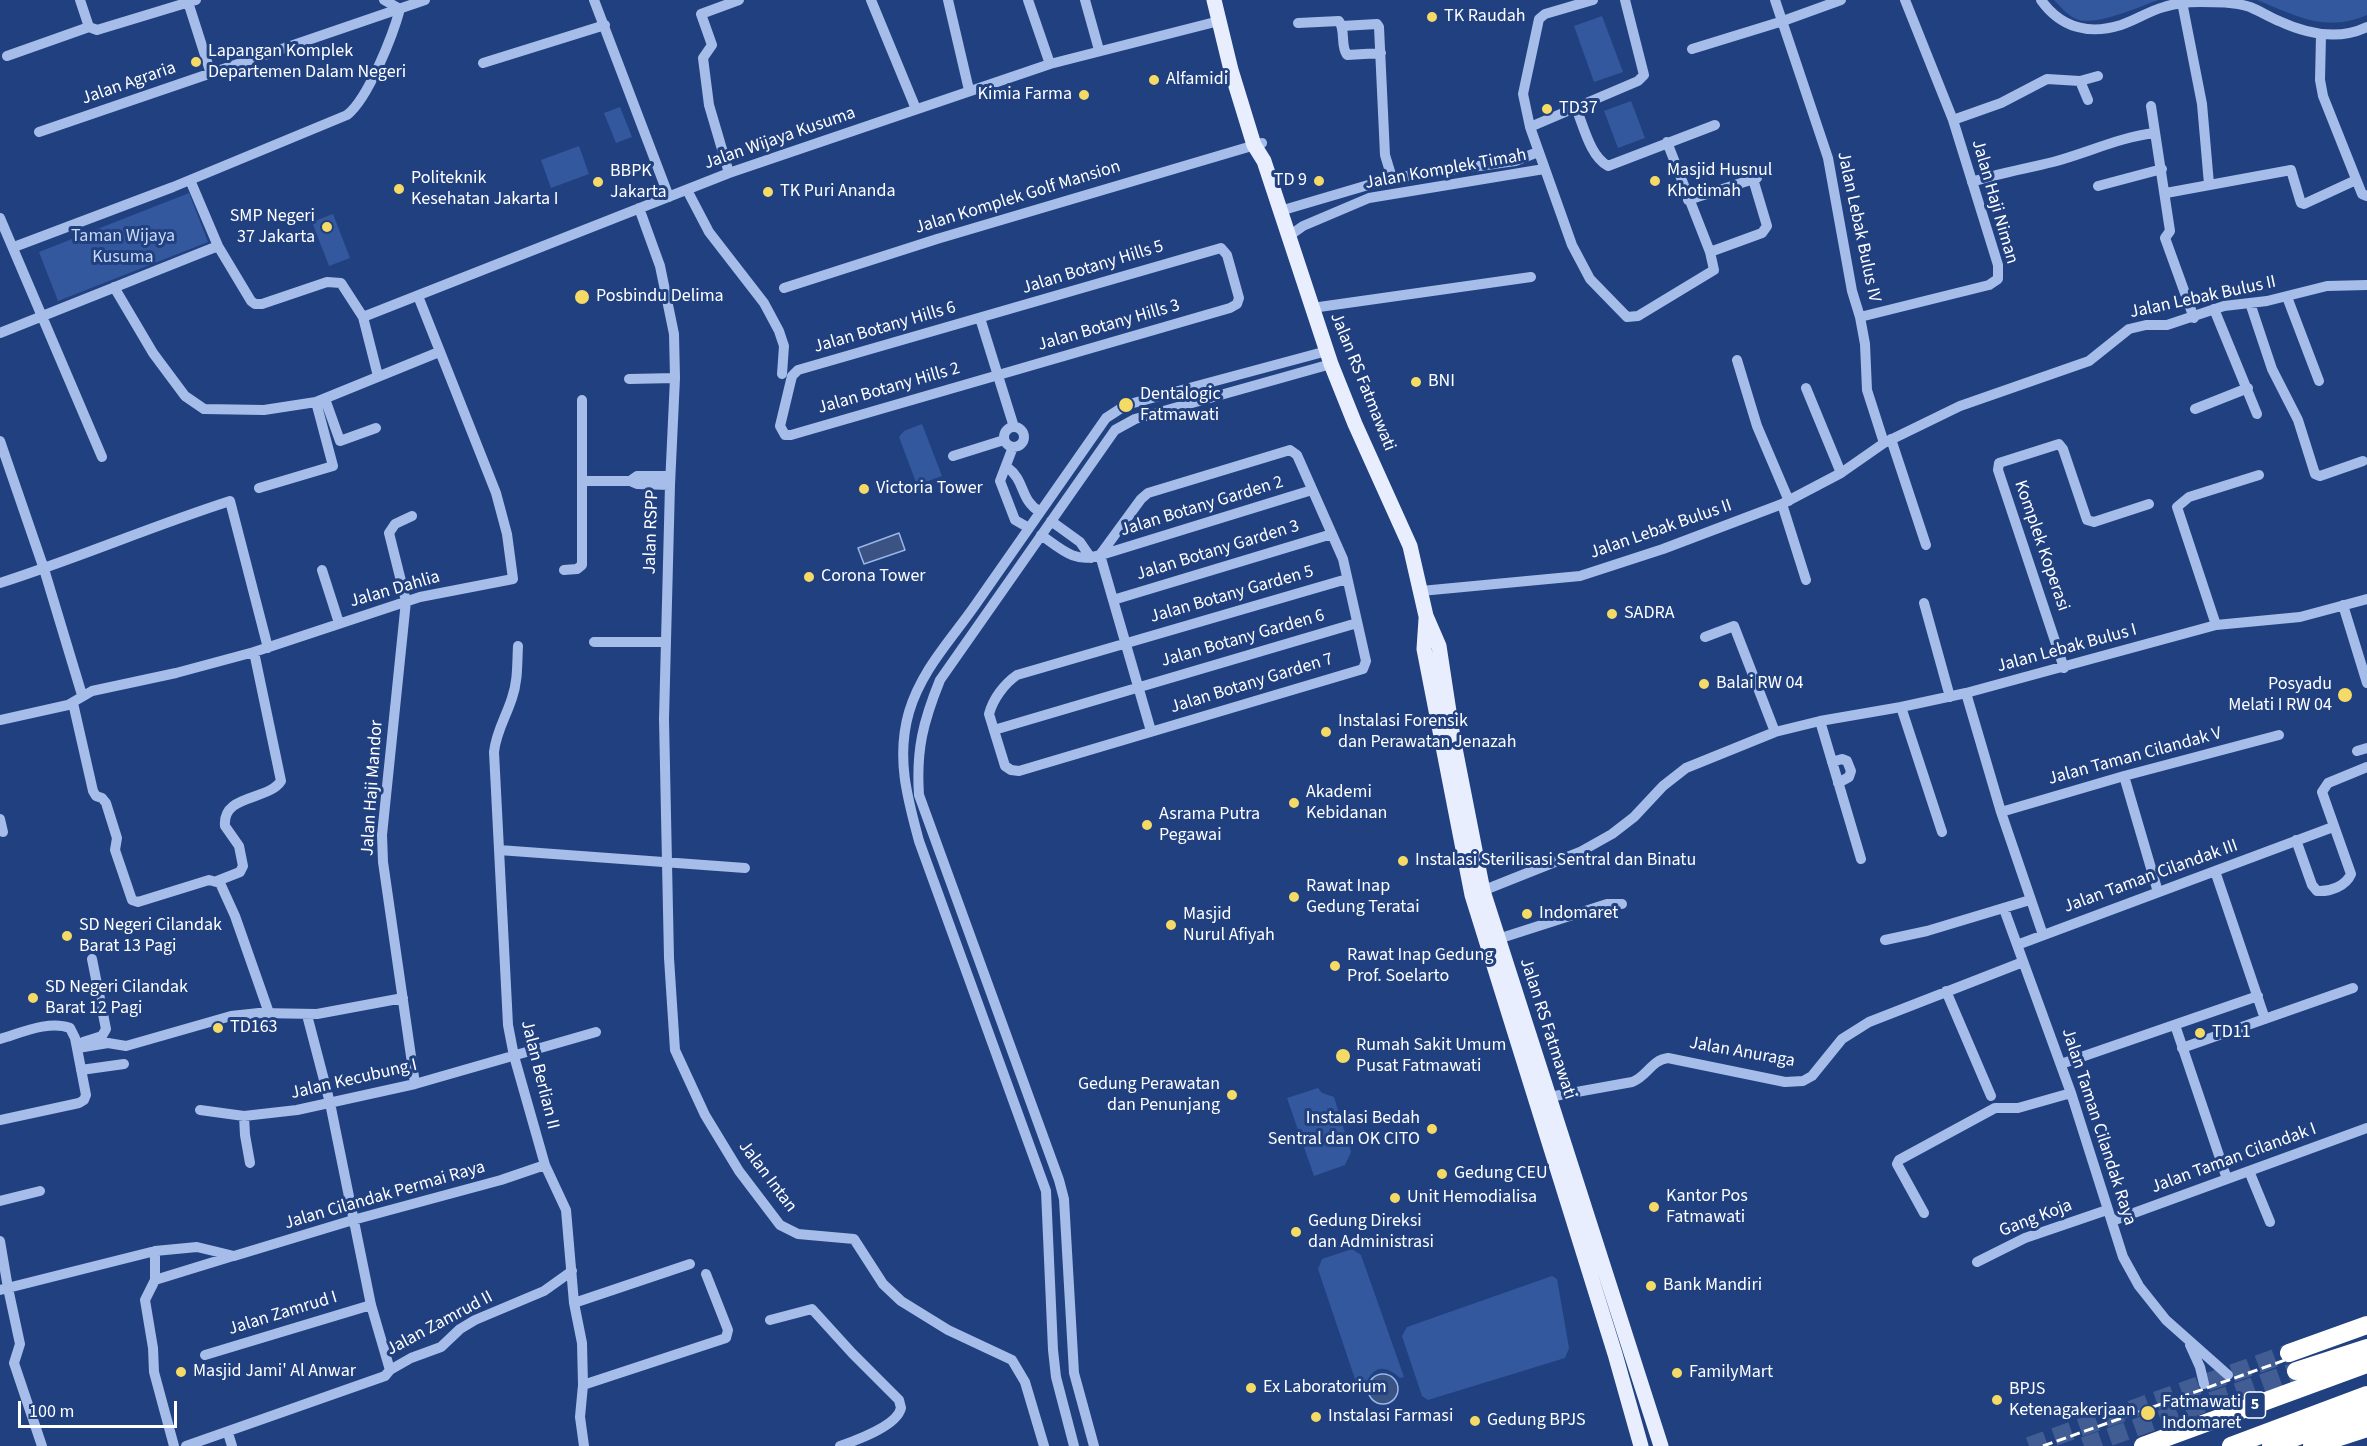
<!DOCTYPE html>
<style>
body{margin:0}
#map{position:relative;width:2367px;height:1446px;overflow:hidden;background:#204080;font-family:"Source Sans 3",sans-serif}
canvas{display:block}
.scale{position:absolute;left:18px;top:1401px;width:159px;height:27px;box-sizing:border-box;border:3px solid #fff;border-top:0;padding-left:8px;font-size:18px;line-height:21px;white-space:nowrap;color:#fff;-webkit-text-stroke:4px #204080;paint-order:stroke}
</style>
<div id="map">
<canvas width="2367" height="1446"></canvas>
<div class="scale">100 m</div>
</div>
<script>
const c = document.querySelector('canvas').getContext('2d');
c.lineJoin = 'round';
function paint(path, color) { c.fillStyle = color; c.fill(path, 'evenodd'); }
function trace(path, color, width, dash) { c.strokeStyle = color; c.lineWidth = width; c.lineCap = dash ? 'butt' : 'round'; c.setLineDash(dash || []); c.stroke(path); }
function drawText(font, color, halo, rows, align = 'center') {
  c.font = font + ' "Source Sans 3",sans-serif'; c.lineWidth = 6; c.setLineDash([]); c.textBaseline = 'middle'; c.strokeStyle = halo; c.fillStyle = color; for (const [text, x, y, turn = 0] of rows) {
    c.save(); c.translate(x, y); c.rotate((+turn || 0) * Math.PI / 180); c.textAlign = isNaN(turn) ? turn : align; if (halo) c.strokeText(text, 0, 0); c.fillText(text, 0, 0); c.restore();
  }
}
const green = new Path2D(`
 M2054,0H2158C2139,7 2094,27 2076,19C2067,15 2061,7 2054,0Z
 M2257,0H2367V15C2325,33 2297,16 2257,0Z
 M1602,16L1623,72L1594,82L1574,26Z
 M1631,101L1645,138L1618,148L1604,111Z
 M620,107L632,137L616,143L604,113Z
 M579,146L589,174L551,188L541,160Z
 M189,193L208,242L58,301L39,252Z
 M333,214L350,258L329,266L312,222Z
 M922,424L942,476L917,485L899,437L904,431Z
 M1318,1088L1322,1093L1334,1097L1351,1152L1345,1165L1314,1176L1287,1098Z
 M1352,1249L1361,1255L1404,1377L1400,1378C1381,1361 1371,1369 1363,1390L1359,1391L1318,1269L1322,1259Z
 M1552,1276L1557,1279L1569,1348L1565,1358L1428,1400L1422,1396L1402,1336L1407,1327Z`);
const water = new Path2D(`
 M899,533L905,550L864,564L858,548Z
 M1368 1389a15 15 0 1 1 30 0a15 15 0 1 1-30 0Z`);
const highwayTunnel = new Path2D(`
 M2029,1446L2289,1353
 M2084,1446L2296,1371`);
const minor = new Path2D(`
 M80,0L89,27L97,30L196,0
 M384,0L400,9
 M594,0L669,197
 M871,0L916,109
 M948,0L969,90
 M1028,0L1050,64
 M1085,0L1099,50
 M1593,0L1545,14L1539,19L1523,94L1530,127L1572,245L1590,279L1627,317L1638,316L1714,270L1710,252L1667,142
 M1775,0L1828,158L1852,291L1860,317L1865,344L1867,390L1884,443
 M2041,0C2061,28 2089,35 2121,25C2136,20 2149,11 2164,7C2176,3 2187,2 2200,2C2216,2 2234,2 2250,7C2260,11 2269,17 2279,21C2307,34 2338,41 2367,27
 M188,2L211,74
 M2182,2L2202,104L2209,184
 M1298,23L1339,21C1346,31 1340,45 1347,55L1381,53
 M1342,26L1377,24L1379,27L1385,155L1392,178
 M2321,35L2320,80L2323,96L2362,194L2367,196
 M1692,49L1783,21L1841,0
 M7,56L89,27
 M483,63L605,25
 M2080,81L2088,100
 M2151,106L2170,231L2165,238L2194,318
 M1576,108C1584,127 1590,156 1608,166L1715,125
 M1953,120L2001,103L2047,79L2080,81L2098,76
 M1530,127L1638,81L1644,75L1625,0
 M39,132L425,0
 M729,173L709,105L703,58L712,45L701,14L739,0
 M190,180L218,246L251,301L255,304H262L327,282L341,283L363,317L378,376
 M1972,182C1998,173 2025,169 2053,162C2087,153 2120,137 2155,133
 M2098,186L2162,169
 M687,190L709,232L764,303L779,331L784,346L782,374
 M2166,193L2291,170L2300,200L2301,203L2304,204L2356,180
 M1688,200L1757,178
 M639,208L660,266L674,334L675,378L670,485L664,719L669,958L675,1050L705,1115L739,1171L780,1225L798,1234L854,1239L883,1284L901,1301L948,1330L1012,1360L1025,1382L1044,1446
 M1280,211L1392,178L1515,161L1538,152
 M0,218L102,457
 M1289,236L1303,226L1369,198L1544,169
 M14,247L173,187L347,115C368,99 393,35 400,9
 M1221,248L1227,255L1239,298L1237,304L1230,308L791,435H785L780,426L792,376L798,370Z
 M1710,252L1762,233L1767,226L1753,179
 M114,287L153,353L185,396L204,409L264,410L316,402L439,352
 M784,288L937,239L1262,143
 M2287,297L2319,381
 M2250,303L2272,369L2298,420L2315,474L2320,476L2363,461
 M1312,308L1531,277
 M2214,309L2257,414
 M363,317L729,173L1050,64L1219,21
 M1860,317L1989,285L1998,279V265L1953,120L1905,0
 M980,318L1014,427
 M0,333L218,246
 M1737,360L1757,426L1789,501
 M629,379L675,378
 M1806,388L1841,473
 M325,399L340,441L376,428
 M582,400V481H630L637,484L670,485
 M2195,409L2248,388
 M1004 437a10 10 0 1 1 20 0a10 10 0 1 1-20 0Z
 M1891,439L1926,545
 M0,441L44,569L82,695
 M1013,447L1000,481L1015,520L1029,528
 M953,456L1004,440
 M1007,467C1026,481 1019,499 1040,512
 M630,481L637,476H670
 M259,488L333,466L316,402
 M1782,504L1806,580
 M412,516L395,524L389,533L406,601L382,835L383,862L415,1084
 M1051,521L1080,542L1091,558
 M1041,535C1061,549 1075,564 1100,555L1151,731
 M1100,555L1141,499L1148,493L1290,450L1297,455L1343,559L1366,661L1363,669L1019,771L1011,770L1005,766L989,714C993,699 1004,684 1017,675L1347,579
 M1101,555L1312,490
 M322,570L339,623
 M564,570L577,569L582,565V481
 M0,583C78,558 152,526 230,501L268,648
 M1421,591L1580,576L1663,549L1782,504L1841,473L1884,443L1960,406L2089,361L2129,329L2146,325H2167L2224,306L2267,301L2327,286L2367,285
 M1113,600L1332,534
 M1924,603L1950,697
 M2343,605L2367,683
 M2216,625L2177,507L2189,497L2259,475
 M1705,637L1734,626L1775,732
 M594,642H665
 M518,646C517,664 518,681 512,698C506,717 496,732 494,752L508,1025L514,1056L545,1165L566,1210L574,1303L582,1343L583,1385L580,1417L584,1446
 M2064,668L1998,470L1999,463L2059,444L2063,449L2087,520L2094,522L2149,504
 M1966,693L2001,812L2043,935
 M73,703L93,791L96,796L102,798L106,803L117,838L115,850L132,900L138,902L209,880L220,883L235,916L269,1013
 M1901,707L1942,832
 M0,720L68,705L92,691L176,673L254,652L420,597L513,579L507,534L496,493L418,296
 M1820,721L1861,859
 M994,730L1357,623
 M2357,751L2367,748
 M1832,762L1842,759L1847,761L1851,771L1849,777L1838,783
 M2124,776L2158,892
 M2001,812L2124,776L2279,735
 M0,819L3,832
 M2296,840L2312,885L2317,891C2330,892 2346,886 2351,874L2322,792L2328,783L2367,767
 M499,850L745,868
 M2215,871L2265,1019
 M217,881L240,872L243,866L239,846L225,826C222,794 268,801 281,781L254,652
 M1477,893L1580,852L1612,834L1634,817L1663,786L1686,768L1775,732L1820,721L1901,707L1966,693L2216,625L2300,617L2367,599
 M2004,909L2071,1093L2123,1257L2139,1286L2166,1320L2228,1375
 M1498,939L1607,904H1622
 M1885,940L1927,931L2030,900
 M2017,945L2333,827
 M1946,991L1991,1096
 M307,1015L330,1103L371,1305L390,1370
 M2175,1025L2227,1179
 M0,1039C21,1033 49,1020 70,1028L75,1038L86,1095L84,1100L79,1103L0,1120
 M83,1042L102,1036L106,1029L92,959
 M78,1048L108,1043L126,1046L231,1016L259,1013L317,1014L403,998
 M2182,1048L2353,988
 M2061,1064L2258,996
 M81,1070L124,1064
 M1549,1097L1632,1082C1647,1077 1651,1060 1668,1058L1785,1082L1803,1081L1812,1076L1842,1039L1869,1022L2023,962
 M200,1110L244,1116L297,1110L415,1084L596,1032
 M244,1116L245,1135L250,1163
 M2249,1171L2270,1222
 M0,1201L40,1191
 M1924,1213L1897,1164L1899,1160L1995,1108H2018L2071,1093
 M2112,1221L2367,1128
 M0,1241L8,1288L20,1344L14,1363L42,1446
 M155,1251V1280L145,1300L153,1348L154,1372L174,1446
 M1977,1262L2025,1238L2107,1210
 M155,1280L233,1256
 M0,1290L155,1251L197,1247L234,1256L353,1220L501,1180L545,1165
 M574,1303L690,1264
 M770,1320L812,1309L852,1353L899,1400L901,1408C897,1426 857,1440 840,1446
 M2190,1345L2200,1367L2204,1384
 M205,1355L371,1305
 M583,1385L726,1338L728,1330L706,1274
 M228,1433L232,1446
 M186,1446L385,1376L390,1370L411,1358L441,1347L460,1329L475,1320L544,1291L572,1271
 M1074,1446L1056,1377L1053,1350L1046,1191L919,841C907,797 896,757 909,712C922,669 951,640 976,604C1019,542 1062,480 1106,418L1126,405L1327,351
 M1094,1446L1074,1373L1064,1199L1059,1180L919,795C916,750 923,722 940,680L1115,430L1135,419L1331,364`);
const major = new Path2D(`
 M1214,0L1231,70L1254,145L1264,161L1331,364L1355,424L1410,546L1426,616L1439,646L1453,738L1483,891L1661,1446
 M1426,619L1424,649L1472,895L1615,1354L1641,1446`);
const highway = new Path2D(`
 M2289,1353L2367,1325
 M2296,1371L2367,1348
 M2143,1446L2367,1364
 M2231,1446L2367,1395
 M2271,1446L2367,1411
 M2312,1446L2367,1428`);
const rail = new Path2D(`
 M2043,1446L2367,1331`);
const markers = [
 [1432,17,6,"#f5da66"],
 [196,62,6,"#f5da66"],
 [1154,80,6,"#f5da66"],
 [1084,95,6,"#f5da66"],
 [1547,109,6,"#f5da66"],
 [1319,181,6,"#f5da66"],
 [1655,181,6,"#f5da66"],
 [598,182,6,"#f5da66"],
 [399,189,6,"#f5da66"],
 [768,192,6,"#f5da66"],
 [327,227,6,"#f5da66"],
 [582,297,8,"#f5da66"],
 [1416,382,6,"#f5da66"],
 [1126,405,8,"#f5da66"],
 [864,489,6,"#f5da66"],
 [809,577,6,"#f5da66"],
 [1612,614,6,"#f5da66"],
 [1704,684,6,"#f5da66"],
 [2345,695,8,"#f5da66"],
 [1326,732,6,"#f5da66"],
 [1294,803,6,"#f5da66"],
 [1147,825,6,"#f5da66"],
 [1403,861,6,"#f5da66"],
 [1294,897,6,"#f5da66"],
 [1527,914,6,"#f5da66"],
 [1171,925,6,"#f5da66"],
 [67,936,6,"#f5da66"],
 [1335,966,6,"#f5da66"],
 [33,998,6,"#f5da66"],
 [218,1028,6,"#f5da66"],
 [2200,1033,6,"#f5da66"],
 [1343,1056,8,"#f5da66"],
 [1232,1095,6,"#f5da66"],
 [1432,1129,6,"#f5da66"],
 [1442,1174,6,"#f5da66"],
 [1395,1198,6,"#f5da66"],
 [1654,1207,6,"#f5da66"],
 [1296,1232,6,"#f5da66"],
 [1651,1286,6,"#f5da66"],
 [181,1372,6,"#f5da66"],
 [1677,1373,6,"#f5da66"],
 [1251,1388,6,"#f5da66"],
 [1997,1400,6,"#f5da66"],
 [2148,1413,8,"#f5da66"],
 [1316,1417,6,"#f5da66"],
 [1475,1421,6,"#f5da66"]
];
const shields = [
 [2255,1405,21]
];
const shieldNames = [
 ["5",2255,1405]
];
const poiNames = [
 ["TK Raudah",1444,17],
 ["Lapangan Komplek",208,52],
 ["Departemen Dalam Negeri",208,73],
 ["Alfamidi",1166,80],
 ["Kimia Farma",1072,95,"right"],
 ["TD37",1559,109],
 ["Masjid Husnul",1667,171],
 ["Khotimah",1667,192],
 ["BBPK",610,172],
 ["Jakarta",610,193],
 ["Politeknik",411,179],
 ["Kesehatan Jakarta I",411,200],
 ["TD 9",1307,181,"right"],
 ["TK Puri Ananda",780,192],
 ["SMP Negeri",315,217,"right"],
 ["37 Jakarta",315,238,"right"],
 ["Posbindu Delima",596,297],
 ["BNI",1428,382],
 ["Dentalogic",1140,395],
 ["Fatmawati",1140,416],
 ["Victoria Tower",876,489],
 ["Corona Tower",821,577],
 ["SADRA",1624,614],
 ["Balai RW 04",1716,684],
 ["Posyadu",2332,685,"right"],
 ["Melati I RW 04",2332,706,"right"],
 ["Instalasi Forensik",1338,722],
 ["dan Perawatan Jenazah",1338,743],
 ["Akademi",1306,793],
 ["Kebidanan",1306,814],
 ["Asrama Putra",1159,815],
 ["Pegawai",1159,836],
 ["Instalasi Sterilisasi Sentral dan Binatu",1415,861],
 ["Rawat Inap",1306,887],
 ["Gedung Teratai",1306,908],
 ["Indomaret",1539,914],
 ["Masjid",1183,915],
 ["Nurul Afiyah",1183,936],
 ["SD Negeri Cilandak",79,926],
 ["Barat 13 Pagi",79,947],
 ["Rawat Inap Gedung",1347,956],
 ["Prof. Soelarto",1347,977],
 ["SD Negeri Cilandak",45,988],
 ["Barat 12 Pagi",45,1009],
 ["TD163",230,1028],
 ["TD11",2212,1033],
 ["Rumah Sakit Umum",1356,1046],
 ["Pusat Fatmawati",1356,1067],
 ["Gedung Perawatan",1220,1085,"right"],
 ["dan Penunjang",1220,1106,"right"],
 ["Instalasi Bedah",1420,1119,"right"],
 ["Sentral dan OK CITO",1420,1140,"right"],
 ["Gedung CEU",1454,1174],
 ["Kantor Pos",1666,1197],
 ["Fatmawati",1666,1218],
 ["Unit Hemodialisa",1407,1198],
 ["Gedung Direksi",1308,1222],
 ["dan Administrasi",1308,1243],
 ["Bank Mandiri",1663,1286],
 ["Masjid Jami' Al Anwar",193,1372],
 ["FamilyMart",1689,1373],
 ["Ex Laboratorium",1263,1388],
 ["BPJS",2009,1390],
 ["Ketenagakerjaan",2009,1411],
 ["Fatmawati",2162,1403],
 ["Indomaret",2162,1424],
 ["Instalasi Farmasi",1328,1417],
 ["Gedung BPJS",1487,1421]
];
const streetNames = [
 ["Jalan Agraria",129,84,-19],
 ["Jalan Wijaya Kusuma",780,139,-19],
 ["Jalan Komplek Timah",1446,170,-10],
 ["Jalan Komplek Golf Mansion",1018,198,-17],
 ["Jalan Haji Niman",1994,202,74],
 ["Jalan Lebak Bulus IV",1858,227,78],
 ["Jalan Botany Hills 5",1093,268,-17],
 ["Jalan Lebak Bulus II",2203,298,-12],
 ["Jalan Botany Hills 3",1109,326,-16],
 ["Jalan Botany Hills 6",885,328,-16],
 ["Jalan RS Fatmawati",1362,382,68],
 ["Jalan Botany Hills 2",889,389,-16],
 ["Jalan Botany Garden 2",1202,507,-17],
 ["Jalan Lebak Bulus II",1661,530,-19],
 ["Jalan RSPP",652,532,-88],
 ["Komplek Koperasi",2041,546,71],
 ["Jalan Botany Garden 3",1218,551,-17],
 ["Jalan Dahlia",395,590,-16],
 ["Jalan Botany Garden 5",1232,595,-16],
 ["Jalan Botany Garden 6",1243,639,-16],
 ["Jalan Lebak Bulus I",2067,649,-15],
 ["Jalan Botany Garden 7",1252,684,-17],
 ["Jalan Taman Cilandak V",2135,757,-15],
 ["Jalan Haji Mandor",373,788,-86],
 ["Jalan Taman Cilandak III",2151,877,-20],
 ["Jalan RS Fatmawati",1547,1029,72],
 ["Jalan Anuraga",1742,1053,10],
 ["Jalan Berlian II",539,1075,76],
 ["Jalan Kecubung I",354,1080,-13],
 ["Jalan Taman Cilandak Raya",2098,1127,72],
 ["Jalan Taman Cilandak I",2234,1159,-20],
 ["Jalan Intan",767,1177,53],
 ["Jalan Cilandak Permai Raya",385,1196,-16],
 ["Gang Koja",2036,1219,-21],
 ["Jalan Zamrud I",283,1314,-17],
 ["Jalan Zamrud II",440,1324,-28]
];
const parkNames = [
 ["Taman Wijaya",123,237],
 ["Kusuma",123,258]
];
paint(green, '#34589e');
paint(water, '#3b5382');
trace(water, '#99b6e9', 1.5);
trace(highwayTunnel, '#415d93', 18, [18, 9]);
trace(minor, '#a5bde8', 10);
trace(major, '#e8eefd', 15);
trace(highway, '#fff', 18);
trace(rail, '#fff', 3, [10, 4.5]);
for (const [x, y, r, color] of markers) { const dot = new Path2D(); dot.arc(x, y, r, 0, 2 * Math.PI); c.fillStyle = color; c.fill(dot); trace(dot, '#204080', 2); }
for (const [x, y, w] of shields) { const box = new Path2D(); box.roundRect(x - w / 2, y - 13, w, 26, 4.5); c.fillStyle = '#204080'; c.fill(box); trace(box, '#fff', 1.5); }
drawText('bold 16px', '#fff', null, shieldNames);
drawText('18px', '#fff', '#204080', poiNames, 'left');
drawText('18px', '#fff', '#204080', streetNames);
drawText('18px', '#c9d9f6', '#204080', parkNames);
</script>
